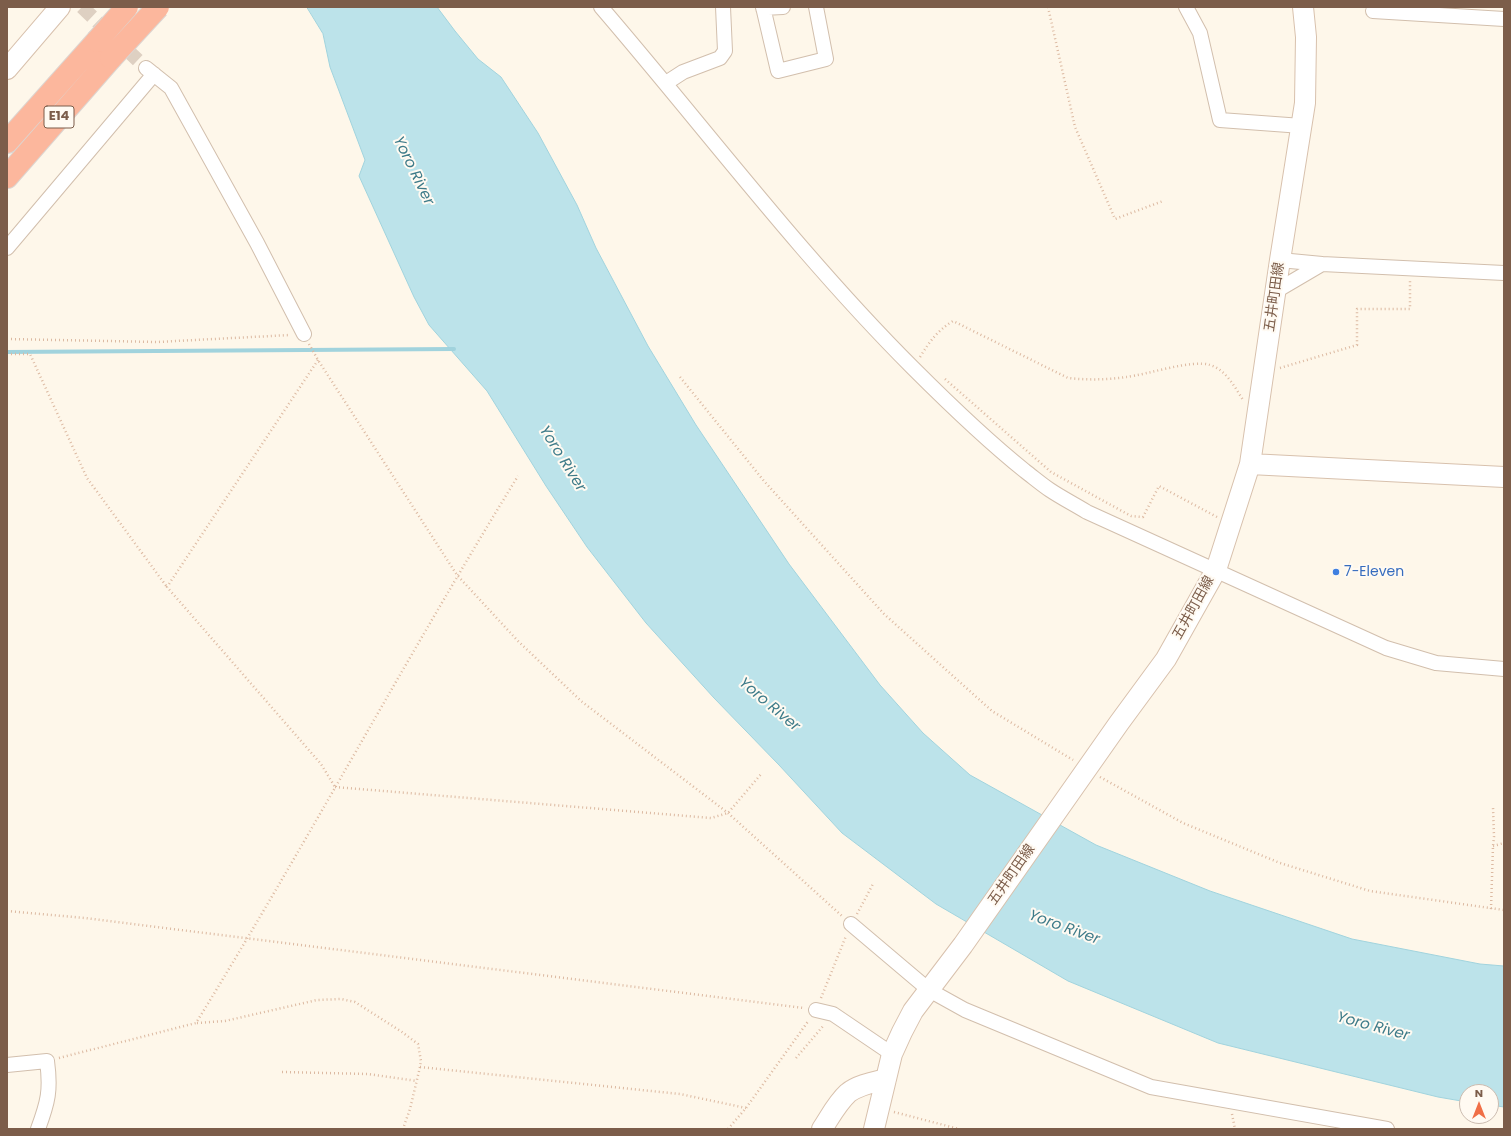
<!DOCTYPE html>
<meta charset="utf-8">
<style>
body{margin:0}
#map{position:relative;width:1511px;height:1136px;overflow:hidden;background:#fef7ea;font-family:Poppins,sans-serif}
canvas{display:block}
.frame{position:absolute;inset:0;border:8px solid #7c5d4a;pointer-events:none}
.north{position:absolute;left:1459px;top:1084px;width:40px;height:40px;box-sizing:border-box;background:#fffaf2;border:1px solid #cbbbaf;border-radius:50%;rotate:0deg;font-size:11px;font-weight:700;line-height:16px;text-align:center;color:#7c5d4a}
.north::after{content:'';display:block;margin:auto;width:14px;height:18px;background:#f06f47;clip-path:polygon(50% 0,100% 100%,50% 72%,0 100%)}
</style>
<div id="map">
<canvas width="1511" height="1136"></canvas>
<div class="frame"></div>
<div class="north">N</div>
</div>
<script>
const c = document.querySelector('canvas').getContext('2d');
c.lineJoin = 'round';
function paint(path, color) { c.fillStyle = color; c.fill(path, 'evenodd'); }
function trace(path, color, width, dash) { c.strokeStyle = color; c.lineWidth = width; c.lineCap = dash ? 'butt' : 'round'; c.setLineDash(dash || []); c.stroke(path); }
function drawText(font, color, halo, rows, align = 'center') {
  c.font = font + ' Poppins,"Noto Sans JP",sans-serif'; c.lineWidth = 4; c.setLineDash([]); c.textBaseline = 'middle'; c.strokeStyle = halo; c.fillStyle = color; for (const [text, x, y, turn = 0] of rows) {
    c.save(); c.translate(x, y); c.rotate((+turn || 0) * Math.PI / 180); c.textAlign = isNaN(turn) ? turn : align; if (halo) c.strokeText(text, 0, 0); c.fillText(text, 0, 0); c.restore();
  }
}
const water = new Path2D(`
 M307,7H437L455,31L478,59L501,77L538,133L577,205L596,248L648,346L696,425L789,564L880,685L923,733L970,775L1096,845L1210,891L1352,939L1480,964L1504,966V1107L1491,1105V1092H1467V1102L1438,1097L1218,1043L1068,981L936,904L842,833L779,765L714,698L646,623L587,547L546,486L487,391L429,325L414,297L359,176L365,160L330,67L323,34Z`);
const stream = new Path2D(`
 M7,352L454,349`);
const streetTunnel = new Path2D(`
 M82,7L146,68`);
const path = new Path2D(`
 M1048,7L1075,127L1115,219L1163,201
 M7,339L157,342L290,335
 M309,344L318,360L457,575L517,640L581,701L728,813L842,916
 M7,354H30L87,478L167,587
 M920,357C930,341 937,331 953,321L1068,378C1087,380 1106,380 1126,377C1146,375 1192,359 1210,365C1225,369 1235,387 1243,400
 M318,360L167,587L321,764L335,787
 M1280,368L1357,345V309H1410V281
 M680,377L764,481L884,614L992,711L1073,760
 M945,379L1051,472L1131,516L1143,517L1159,486L1217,517
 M1100,777L1183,823L1280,863L1370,891L1504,910
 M335,787L711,818L728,813L762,773
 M1493,846L1504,843
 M1491,909L1493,846L1494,837L1493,807
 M7,911L85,918L804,1008
 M857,914L873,884
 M821,998L846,936
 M197,1023L225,1021L317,1000L341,999L355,1002L402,1032L418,1044L421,1061L420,1067L410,1109L403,1129
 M59,1058L196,1023C307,843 407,656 518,476
 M796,1058L824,1025
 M420,1067L680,1094L746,1108
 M282,1072L368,1074L417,1081
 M894,1112L959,1129
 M1232,1114L1235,1129
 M728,1129L746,1108L809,1020`);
const street = new Path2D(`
 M601,7C705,128 800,255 913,368C949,404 985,439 1025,471C1033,477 1041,484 1050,490C1062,498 1074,504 1087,512L1386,648L1436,663L1504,669
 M763,7L778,71L826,59L816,7
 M1186,7L1200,33L1220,120L1302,126
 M763,8L783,7
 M1373,11L1504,19
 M146,68L171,88L257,243L304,334
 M666,83L683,72L720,58L725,51L723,7
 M7,248L154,74
 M1280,260L1322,264
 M1276,291L1322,264L1504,273
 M851,924L929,990L965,1010L1151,1087L1387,1129
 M816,1010L833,1014L892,1054
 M7,1065L47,1061C51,1090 48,1102 38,1129`);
const secondary = new Path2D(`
 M7,69L60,7
 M1250,464L1504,477
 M822,1129C830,1117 837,1103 848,1093C858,1085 874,1082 886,1079
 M874,1129L892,1054L902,1032L913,1011L963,945L1119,723L1166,659L1216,570L1250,464L1280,260L1305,103L1306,37L1303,7`);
const highway = new Path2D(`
 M7,142L97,41
 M7,177L111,58`);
const highwayBridge = new Path2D(`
 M97,41L127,7
 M111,58L158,7`);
const markers = [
 [1336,572,4,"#3f7fe0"]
];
const shields = [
 [59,117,30]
];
const shieldNames = [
 ["E14",59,117]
];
const streetNames = [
 ["五井町田線",1275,297,-82],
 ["五井町田線",1194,608,-61],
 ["五井町田線",1012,875,-55]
];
const shopNames = [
 ["7-Eleven",1344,572]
];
const waterNames = [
 ["Yoro River",413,171,64],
 ["Yoro River",562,459,58],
 ["Yoro River",769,705,40],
 ["Yoro River",1064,928,20],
 ["Yoro River",1373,1027,15]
];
paint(water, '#bce3ea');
trace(water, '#a1d3dd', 1);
trace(stream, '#a1d3dd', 4);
trace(streetTunnel, '#ded0c2', 14, [14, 7]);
trace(street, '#d2bfad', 16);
trace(secondary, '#d8c1ad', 22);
trace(highway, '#ddd5d0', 24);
trace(path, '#dcb9a1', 2.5, [1, 3]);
trace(street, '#fff', 14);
trace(secondary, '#fff', 20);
trace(highway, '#fcb79d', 22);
trace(highwayBridge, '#ddd5d0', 24, []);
trace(highwayBridge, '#fcb79d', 22);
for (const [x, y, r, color] of markers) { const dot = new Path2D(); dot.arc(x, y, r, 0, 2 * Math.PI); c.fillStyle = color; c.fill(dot); trace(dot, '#fffaf2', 1.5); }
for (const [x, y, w] of shields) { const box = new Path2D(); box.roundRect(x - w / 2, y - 11, w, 22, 3); c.fillStyle = '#fffaf2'; c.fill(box); trace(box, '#7c5d4a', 1); }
drawText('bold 13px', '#7c5d4a', null, shieldNames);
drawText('14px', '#7c5d4a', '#fffaf2', streetNames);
drawText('14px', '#366cbe', '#fffaf2', shopNames, 'left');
drawText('italic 15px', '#3e7b89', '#fffaf2', waterNames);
</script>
